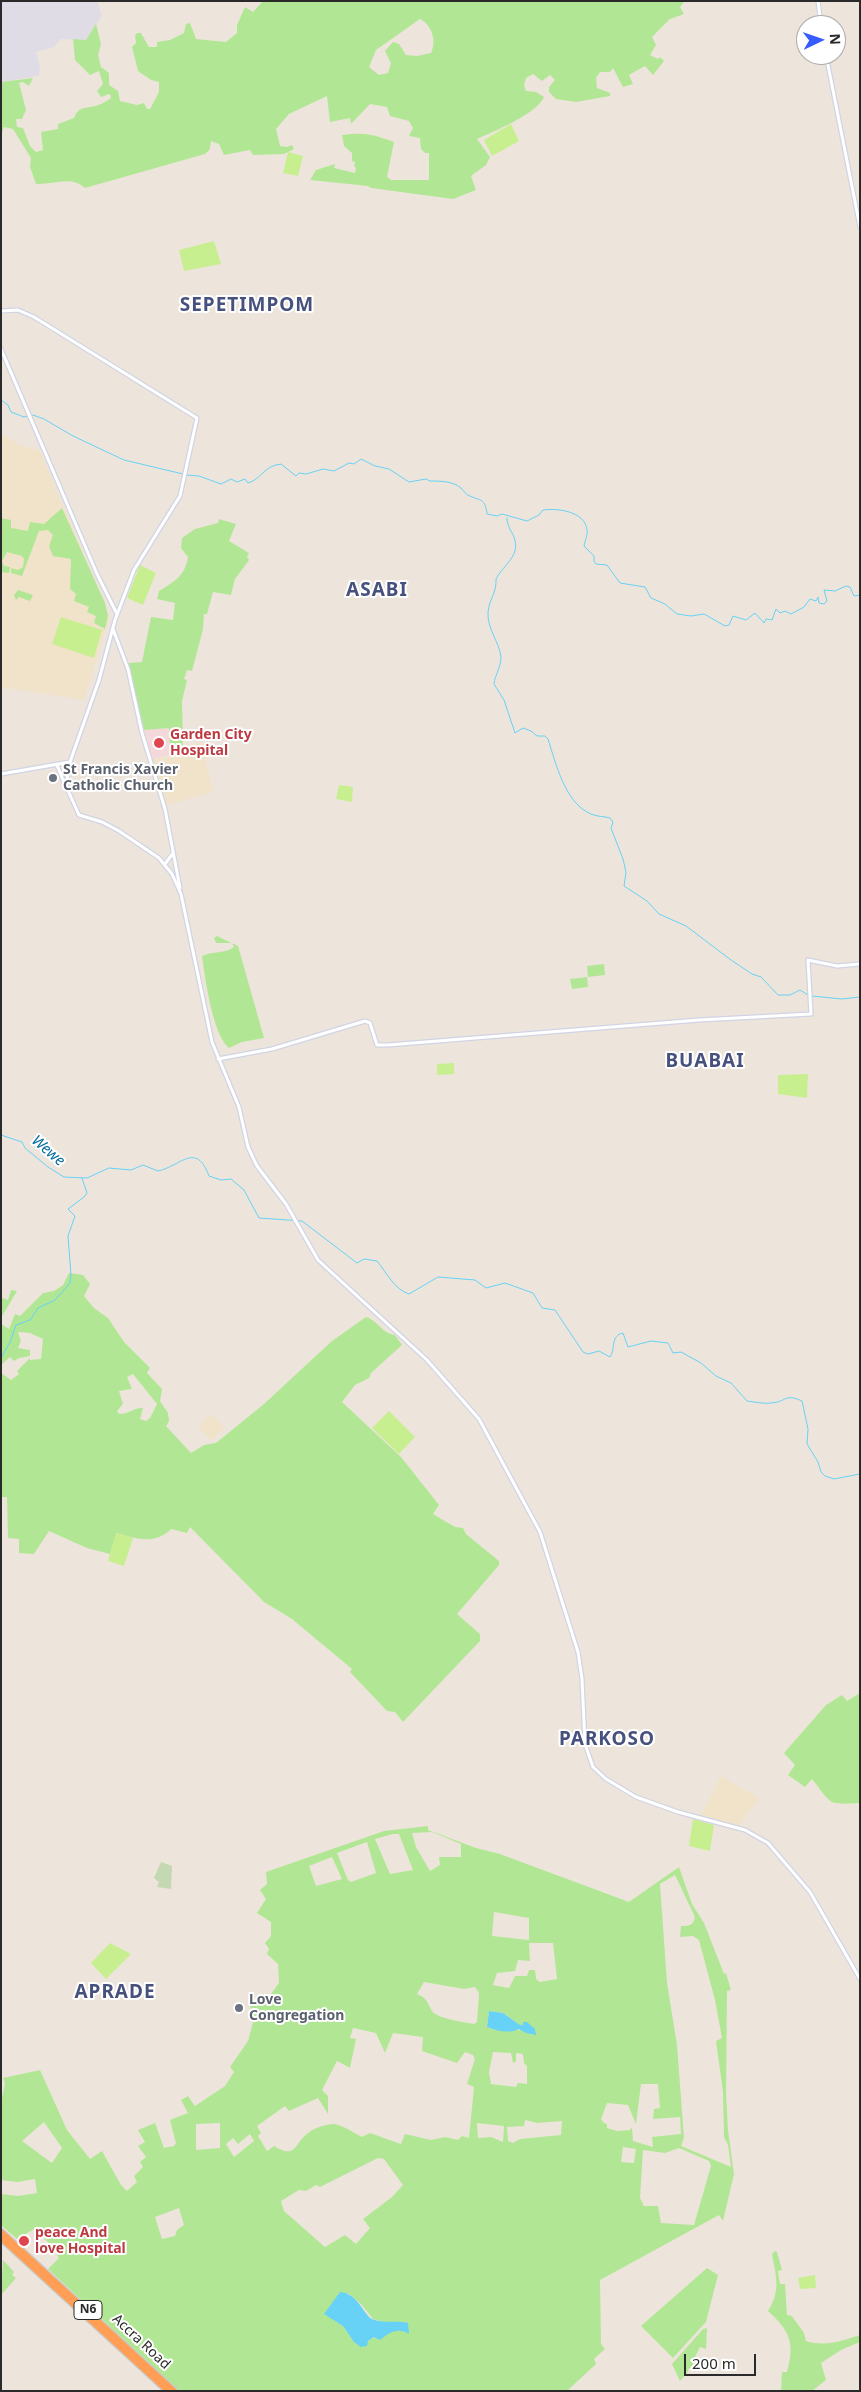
<!DOCTYPE html>
<style>
body{margin:0}
#map{position:relative;width:861px;height:2392px;overflow:hidden;background:#ede5db;font-family:"Noto Sans",sans-serif}
canvas{display:block}
.frame{position:absolute;inset:0;border:2px solid #2a2a2a;pointer-events:none}
.north{position:absolute;left:796px;top:15px;width:50px;height:50px;box-sizing:border-box;background:#fff;border:1px solid #aaa;border-radius:50%;rotate:87deg;font-size:14px;font-weight:700;line-height:20px;text-align:center;color:#2a2a2a}
.north::after{content:'';display:block;margin:auto;width:18px;height:22px;background:#365cff;clip-path:polygon(50% 0,100% 100%,50% 72%,0 100%)}
.scale{position:absolute;left:684px;top:2354px;width:72px;height:22px;box-sizing:border-box;border:2px solid #2a2a2a;border-top:0;padding-left:6px;font-size:15px;line-height:18px;white-space:nowrap;color:#2a2a2a;-webkit-text-stroke:4px #fff;paint-order:stroke}
</style>
<div id="map">
<canvas width="861" height="2392"></canvas>
<div class="frame"></div>
<div class="north">N</div>
<div class="scale">200 m</div>
</div>
<script>
const c = document.querySelector('canvas').getContext('2d');
c.lineJoin = 'round';
function paint(path, color) { c.fillStyle = color; c.fill(path, 'evenodd'); }
function trace(path, color, width, dash) { c.strokeStyle = color; c.lineWidth = width; c.lineCap = dash ? 'butt' : 'round'; c.setLineDash(dash || []); c.stroke(path); }
function drawText(font, color, halo, rows, align = 'center') {
  c.font = font + ' "Noto Sans",sans-serif'; c.lineWidth = 4; c.setLineDash([]); c.textBaseline = 'middle'; c.strokeStyle = halo; c.fillStyle = color; for (const [text, x, y, turn = 0] of rows) {
    c.save(); c.translate(x, y); c.rotate((+turn || 0) * Math.PI / 180); c.textAlign = isNaN(turn) ? turn : align; if (halo) c.strokeText(text, 0, 0); c.fillText(text, 0, 0); c.restore();
  }
}
const industrial = new Path2D(`
 M1,1H97L102,16L86,40L61,39L54,47L36,52L40,66L39,76L1,82Z`);
const education = new Path2D(`
 M1,433L21,446L39,450L105,603L109,620L84,700L1,687Z
 M202,742L213,792L167,805L153,759L181,755L183,747Z
 M211,1414L225,1427L212,1440L198,1428Z
 M721,1776L759,1798L739,1826L701,1815Z`);
const medical = new Path2D(`
 M169,728L170,755L153,759L144,730Z`);
const green = new Path2D(`
 M263,1H706L684,2L680,7L684,14L670,19L652,37L656,45L650,55L658,59L660,57L664,61L653,75L645,66L629,75L633,84L623,87L613,68L610,72H600L596,78L597,88L610,93V96L576,102L556,99L549,92V87L555,80L550,75L542,81L533,74L526,78L524,85L526,91L536,92L544,97C538,113 493,132 477,139L490,157L486,165L471,176L476,190L453,199L371,188L368,186L310,180L316,170L335,164L334,168L355,173L356,168L354,166L355,162L352,161V153L344,146L342,135C364,132 373,134 394,142L387,177L391,180H429V153H425L421,149L420,138L409,136L413,128L409,121L390,116L387,107L370,104L351,124L350,118L330,122L327,96L289,114L276,129L280,146L287,147L292,145L294,149L284,154L253,155L250,150L224,155L219,144L211,141L210,149L205,154L85,188C71,175 52,185 36,184L30,167L31,158L13,129L4,127L1,136V82L33,78L29,86L23,82L19,83L26,110L22,119H16L17,127L23,128L30,146L36,152L43,150L41,132L58,129V124L74,118C79,105 88,109 98,105C102,104 106,101 110,99L111,96L109,94L101,97L97,91L103,84L99,71L90,75L75,60L73,39L86,40L96,24L101,44L98,55L101,67L109,73V85L118,91L120,101L137,105L144,103L147,109H150L159,92V82L151,80L138,71L132,47L136,43L135,36L137,33H141L149,47H157V42L170,40L184,33L186,24L190,23L196,39L226,42L237,33V25L245,7L253,12ZM420,19C432,25 437,41 431,53L417,56L406,55L399,44L393,42L385,51L391,63L388,73L379,75L369,67L376,50Z
 M62,508L105,603L108,616L105,629L94,623L96,616L87,612L89,607L74,601L76,594L70,589L71,559L53,556L49,546L53,535L48,530L39,531L22,576L11,573V568L18,570L23,567L24,559L22,556L7,552L2,561L4,566L10,567L9,573L1,572V518L11,520V528L28,531L30,522L44,524Z
 M219,519L236,524L229,541L249,553L247,557L249,560L235,579L231,595L213,592L207,614H204L203,629L192,671L187,670L184,679L187,680L182,701L183,751L181,755H170L169,728L144,730L128,663L142,662L151,617L173,620L175,603L157,599L159,591C175,581 185,576 188,557L181,548L182,538L195,529L218,523Z
 M18,590L33,595L30,601L19,597L16,600L14,595Z
 M217,936L238,946L264,1038L242,1042L229,1048C213,1035 205,979 202,956C212,951 225,954 234,947L232,943H216L214,938Z
 M604,964L605,975L588,977L587,966Z
 M587,977L588,987L572,989L570,979Z
 M69,1273L83,1275L90,1284L84,1296L94,1308L108,1318L124,1342L150,1368L147,1373L162,1389L160,1401L168,1413L169,1421L166,1426L191,1453L204,1445L216,1443L264,1404L332,1341L366,1317C377,1320 383,1334 395,1335L402,1345L371,1373L369,1378L355,1385L342,1402L401,1457L439,1505L433,1514L455,1527L463,1528L466,1534L499,1561V1565L457,1614L480,1634V1641L403,1722L395,1712L387,1711L350,1672L352,1669L292,1619L264,1602L190,1527L187,1533L171,1529C156,1545 135,1539 117,1533L110,1554L87,1548L49,1531L34,1554L19,1553V1539L8,1538L7,1497H1V1373L11,1380L19,1374L17,1371L30,1358V1360L41,1359L43,1339L30,1333L18,1332L21,1341L18,1348L30,1350V1356L19,1358L14,1361L10,1357L1,1365V1324L9,1329L15,1314L20,1316L43,1293L54,1291L63,1285ZM133,1374L157,1404L150,1418L146,1421L140,1419L143,1408C134,1407 129,1414 119,1414L117,1411L123,1404L119,1391L132,1389L127,1377Z
 M11,1290L17,1291L1,1318L2,1298L8,1300Z
 M860,1693V1803C826,1805 832,1804 812,1779L805,1787L788,1775L795,1765L784,1753L826,1705L842,1695L847,1701Z
 M428,1826V1830L476,1848L500,1854L629,1902L679,1867L692,1904L704,1923L724,1974L726,1973L731,1990L727,1991L726,2093L728,2130L734,2174L723,2221L719,2215L600,2280L601,2344L605,2349L594,2359L596,2364L567,2391H179L48,2269L59,2258L50,2244L34,2229L17,2239L1,2225V2194L18,2196L37,2193L35,2179L17,2182L1,2180V2103L5,2083L3,2078L40,2070L67,2130L90,2159L102,2151L121,2185L127,2191L137,2182L134,2176L143,2167L140,2162L146,2157L138,2146L145,2142L138,2130L155,2123L164,2148L174,2146L176,2143L170,2120L188,2113L181,2100L188,2096L195,2106L225,2086L234,2072L230,2067L248,2041L253,2022L249,2019L251,2009L249,2003L259,1999L265,2002L279,1983L278,1964L267,1954L269,1949L265,1943L271,1936V1922L257,1913L266,1899L260,1890L267,1884L266,1872L384,1831ZM432,1832L461,1844V1857H439L440,1865L430,1871L416,1847L412,1833ZM393,1834H399L413,1870L390,1874L375,1839ZM367,1842L376,1873L351,1882L348,1880L337,1853ZM332,1857L342,1879L316,1886L309,1866ZM675,1875L695,1917C693,1926 689,1926 681,1926L680,1937L693,1936L699,1940L715,2000L722,2038L716,2041L723,2092L724,2137L728,2145L731,2167L681,2146L684,2138L677,2045L667,1983L660,1884ZM494,1912L529,1918V1940L492,1936ZM529,1943H553L557,1979L540,1982L536,1979L535,1970H529L527,1976H515L509,1988L493,1985L497,1973L515,1971L518,1960L530,1961ZM424,1982L464,1989L475,1987L479,1993L477,2022L474,2024C464,2022 438,2019 432,2011C427,2002 427,1998 417,1994ZM489,2011L503,2013L534,2035C529,2034 522,2029 519,2030C506,2030 499,2032 487,2027ZM353,2028L376,2033L385,2053L393,2033L423,2037L422,2051L457,2063L465,2052L473,2055L475,2059L467,2084L474,2087L469,2138L462,2136L458,2140L445,2137L431,2140L405,2134L401,2144L370,2133L362,2137C354,2133 343,2125 334,2124C327,2124 313,2128 308,2133C294,2143 297,2160 274,2146L267,2151L258,2136L261,2133L257,2126L285,2106L289,2111L318,2098L328,2114V2096L322,2090L337,2061L350,2068L356,2039L350,2038ZM493,2052L511,2053L513,2063L516,2061V2053L523,2054L524,2063L527,2066V2084L518,2083L516,2087L491,2084L489,2072ZM641,2084H658L660,2108L654,2109L653,2119L680,2117L681,2134L652,2137L653,2147L633,2141L632,2127L630,2130L617,2131L607,2128V2124L604,2123L601,2119L607,2103L628,2105L636,2124ZM525,2120L537,2123L562,2121L561,2135L520,2139L513,2143L508,2141L507,2127L524,2126ZM44,2122L62,2148L52,2163L22,2141ZM220,2123V2148L196,2150V2124ZM477,2123L504,2126L503,2142L491,2137L478,2138ZM250,2134L254,2141L234,2157L226,2144L233,2138L238,2144ZM623,2147L636,2149L634,2163L621,2162ZM679,2148L709,2161L711,2166L694,2225L661,2223L658,2206H644L640,2198L643,2150L665,2153ZM378,2158L384,2159L403,2185L392,2197L363,2219L370,2228L356,2244L345,2235L325,2247L284,2211L281,2201L299,2190L306,2191L316,2185L320,2187ZM179,2208L184,2225L177,2230L175,2236L162,2239L155,2217ZM348,2293L361,2304L373,2319L387,2323L404,2322L406,2333L404,2330C394,2330 376,2335 368,2341L352,2339L343,2326Z
 M775,2251L777,2252L782,2270L778,2271L780,2284H785L787,2315L792,2316L804,2333L806,2341C826,2347 841,2341 860,2335V2342L841,2350L821,2363L826,2380L812,2391H781L782,2372H787C795,2343 790,2331 768,2311C781,2291 776,2276 772,2254Z
 M3,2260L14,2272L12,2275L16,2278L1,2295Z
 M707,2268L718,2275L706,2322L673,2358L641,2326Z
 M707,2328L706,2349L700,2347L695,2357L705,2361L704,2370L695,2367L693,2369L689,2368L687,2373L680,2381L672,2364L703,2329Z`);
const cemetery = new Path2D(`
 M161,1862L172,1866L171,1889L157,1887L159,1882L154,1878Z`);
const pitch = new Path2D(`
 M511,124L519,141L492,156L484,140Z
 M288,152L303,156L298,176L283,173Z
 M214,241L221,264L184,271L179,250Z
 M140,565L156,573L143,605L127,598Z
 M61,617L102,630L94,658L52,644Z
 M339,785L353,787L352,802L336,799Z
 M454,1063V1074L437,1075V1064Z
 M808,1074L807,1098L778,1094V1075Z
 M389,1411L415,1437L399,1454L372,1428Z
 M116,1533L133,1538L124,1566L108,1561Z
 M693,1819L714,1825L710,1851L689,1846Z
 M110,1943L131,1954L106,1979L91,1963Z
 M815,2275L816,2288L800,2289L798,2278Z`);
const water = new Path2D(`
 M489,2011L503,2013L520,2025H523V2022H527L535,2029L536,2035L526,2033L519,2029C509,2034 497,2031 487,2027Z
 M340,2292C358,2293 363,2314 372,2319C384,2324 397,2320 408,2323L409,2334C399,2327 389,2332 380,2340L374,2337L368,2341L367,2346L361,2347L354,2342L343,2326L324,2314Z`);
const stream = new Path2D(`
 M1,400L8,405L11,412L24,417L33,415L44,419L73,436L124,460L183,474
 M186,475L199,476L221,484L231,479L237,482L245,479L248,483C262,479 263,466 281,464L296,476L299,473L306,474L323,469L334,471L349,463L354,464L361,459L375,466L389,469L409,482L426,479L430,481C440,481 453,481 461,488C464,491 466,495 470,496C481,501 485,498 487,514L497,516L502,514L527,521L539,515L543,510C557,508 585,511 587,530C588,534 585,541 584,546L594,556V561L596,564L607,565L620,583L645,587L651,598L665,604L677,614L691,616L704,614L725,626L729,625L733,616L746,620L755,613L764,623L766,619L772,620L776,609L780,613L785,611L791,614L804,607L810,599L816,601L818,597L819,603L824,604L827,601L824,590L835,591L846,586L850,587L854,596L860,595
 M507,518C507,526 511,530 514,537C521,556 504,564 496,579C497,592 489,600 488,612C487,629 499,641 501,657C501,667 495,675 494,684L504,700L515,733L523,728L531,731L537,736H545L548,739C556,764 565,803 591,814C598,817 603,816 610,818L613,822L611,828L623,859L626,872L624,886L647,901L659,914L686,926L731,960L752,974L761,977L778,995H790L800,990L808,995
 M812,996L842,999L860,997
 M1,1135L22,1142L25,1148L48,1167L64,1177L87,1178L109,1168L131,1170L143,1165L158,1171C181,1166 196,1141 209,1176L221,1180L231,1179L244,1190L259,1218L302,1221L357,1263L364,1259L377,1261C387,1273 394,1289 409,1294L438,1277L475,1280L486,1288L505,1283L533,1293L542,1308L555,1310L583,1352L588,1354L599,1351L610,1357C616,1348 610,1336 623,1333L628,1347L651,1341L668,1343L673,1353L681,1352L701,1363L716,1376L731,1383L747,1401C755,1402 764,1404 771,1403C787,1402 784,1393 802,1401L808,1429L807,1444L818,1462L821,1472L825,1476L834,1479L860,1474
 M1,1358L10,1342L16,1325L30,1320L38,1308L55,1300L70,1283L71,1275L68,1236L75,1216L68,1209L84,1197L87,1193L82,1178`);
const minor = new Path2D(`
 M818,1L821,25
 M826,55L860,227
 M1,311L18,310L34,317L197,418L180,496L134,570L115,620L99,680L70,762L66,786L79,815L102,822L119,831L159,858L172,874L181,894L212,1042L239,1107L248,1147L257,1166L286,1204L318,1260L427,1360L479,1419L540,1532L578,1652L582,1679L585,1744L593,1767L606,1779L636,1797L678,1812L745,1830L768,1843L810,1892L860,1979
 M1,349L97,574L117,614
 M113,629L128,669L142,733L165,809L180,888
 M57,765L65,785
 M1,774L70,762
 M165,864L173,853
 M218,1059L272,1049L365,1021L370,1023L377,1045H388L699,1020L811,1014L808,960L837,966L860,964`);
const highway = new Path2D(`
 M1,2232L174,2391
 M1,2238L168,2391`);
const markers = [
 [159,743,6,"#e0444e"],
 [53,778,5,"#6b7280"],
 [239,2008,5,"#6b7280"],
 [24,2241,6,"#e0444e"]
];
const shields = [
 [88,2310,28]
];
const shieldNames = [
 ["N6",88,2310]
];
const healthNames = [
 ["Garden City",170,735],
 ["Hospital",170,751],
 ["peace And",35,2233],
 ["love Hospital",35,2249]
];
const worshipNames = [
 ["St Francis Xavier",63,770],
 ["Catholic Church",63,786],
 ["Love",249,2000],
 ["Congregation",249,2016]
];
const streetNames = [
 ["Accra Road",141,2342,43]
];
const waterNames = [
 ["Wewe",48,1151,40]
];
const districtNames = [
 ["SEPETIMPOM",247,306],
 ["ASABI",377,591],
 ["BUABAI",705,1062],
 ["PARKOSO",607,1740],
 ["APRADE",115,1993]
];
paint(industrial, '#dfdce5');
paint(education, '#f0e3c9');
paint(medical, '#f5d8d9');
paint(green, '#b1e794');
paint(cemetery, '#c4d8b1');
paint(pitch, '#c7ef8f');
paint(water, '#67d1f6');
trace(stream, '#67d1f6', 1);
trace(minor, '#d0d4e4', 5.5);
trace(highway, '#c8c8c8', 8);
trace(minor, '#fff', 3);
trace(highway, '#ff9e54', 5.5);
for (const [x, y, r, color] of markers) { const dot = new Path2D(); dot.arc(x, y, r, 0, 2 * Math.PI); c.fillStyle = color; c.fill(dot); trace(dot, '#fff', 2); }
for (const [x, y, w] of shields) { const box = new Path2D(); box.roundRect(x - w / 2, y - 9.5, w, 19, 4); c.fillStyle = '#fff'; c.fill(box); trace(box, '#2a2a2a', 1); }
drawText('bold 12px', '#2a2a2a', null, shieldNames);
drawText('bold 14px', '#be3a42', '#fff', healthNames, 'left');
drawText('bold 14px', '#5b616d', '#fff', worshipNames, 'left');
drawText('14px', '#2a2a2a', '#fff', streetNames);
drawText('italic 15px', '#056da3', '#fff', waterNames);
c.letterSpacing = '1px';
drawText('bold 19px', '#47517e', '#fff', districtNames);
c.letterSpacing = '0px';
</script>
